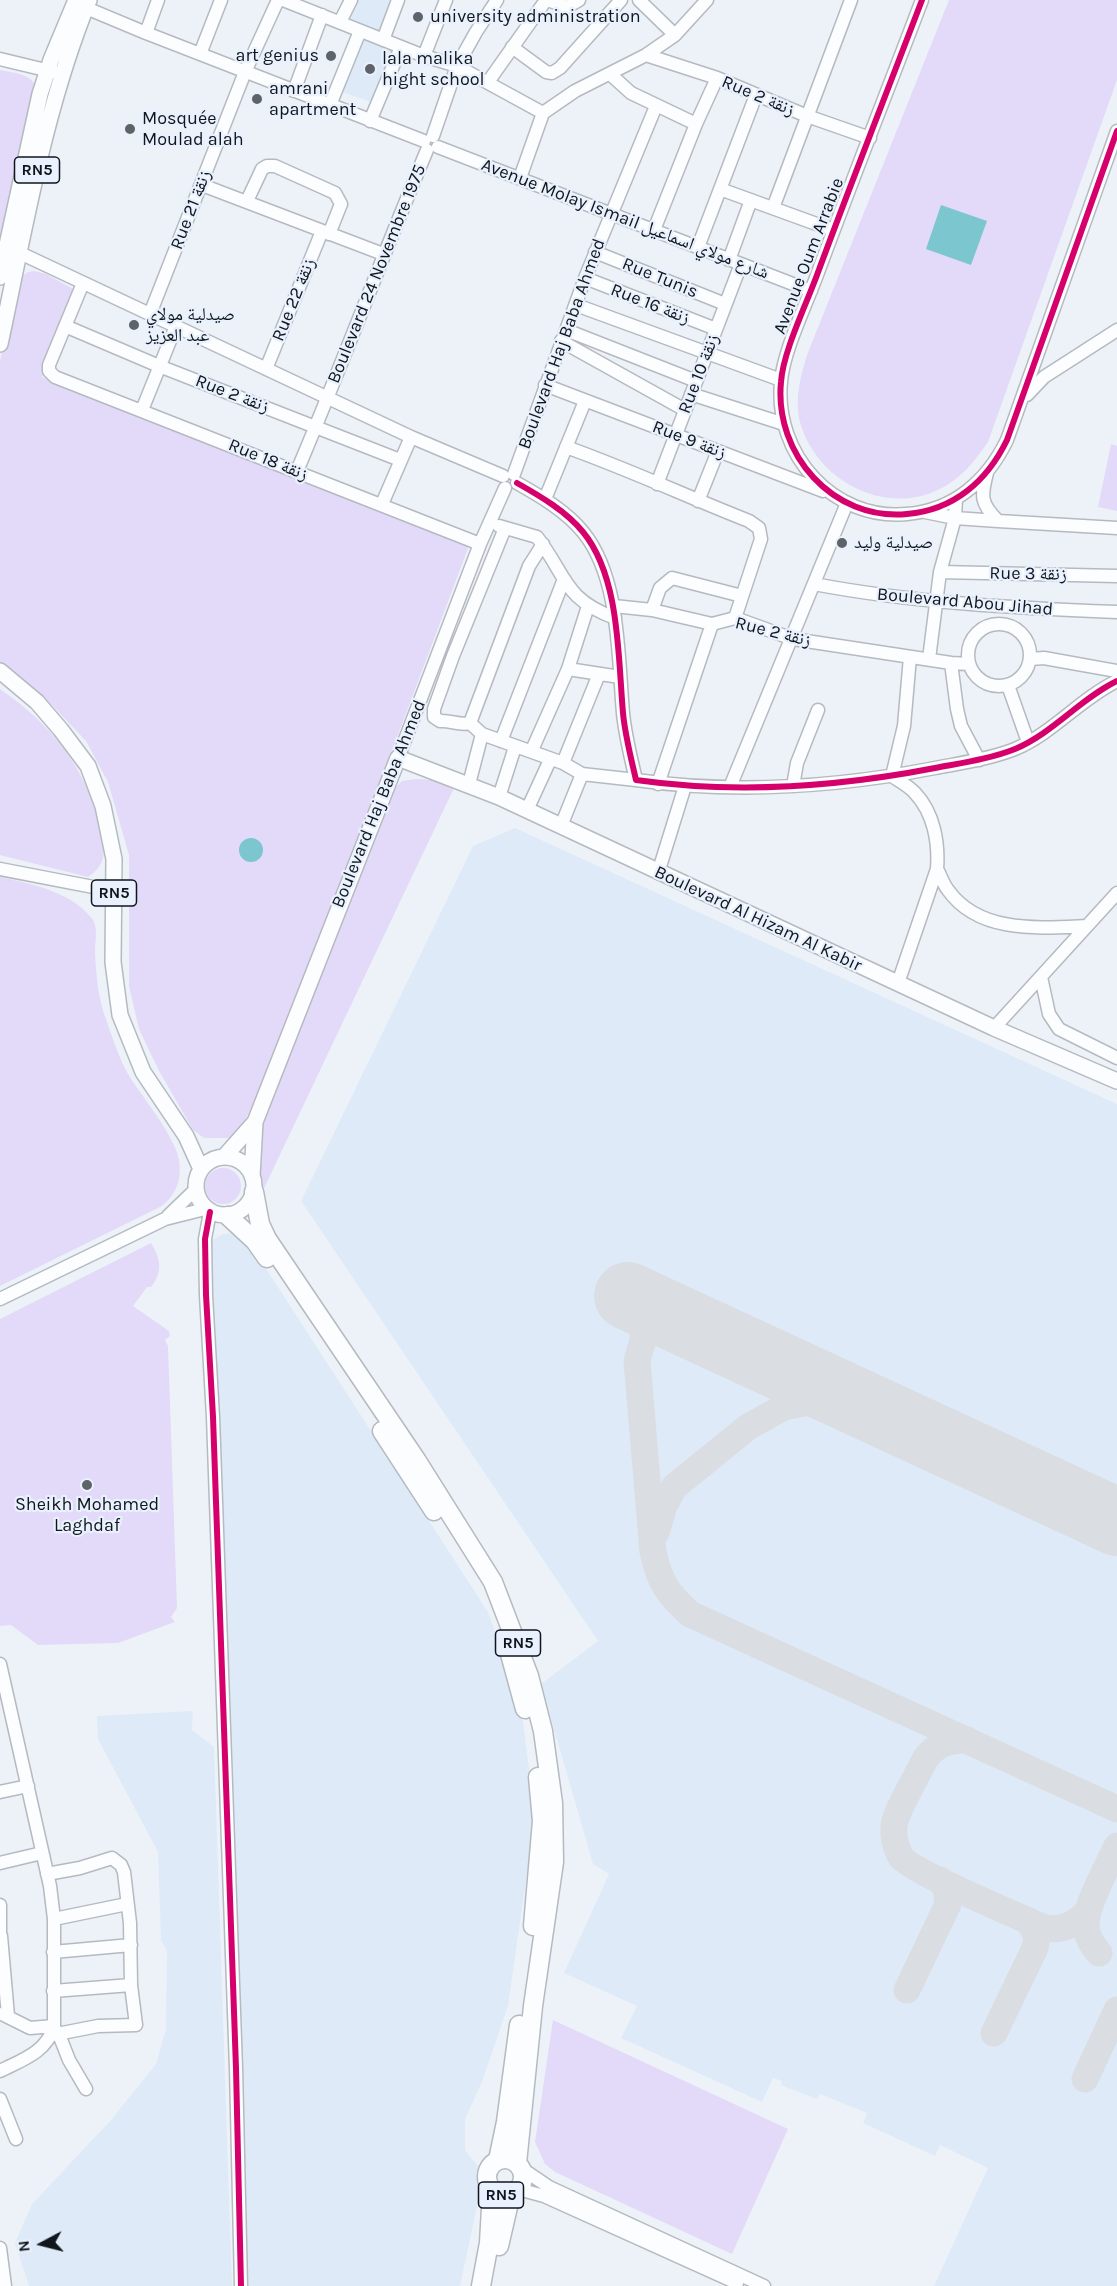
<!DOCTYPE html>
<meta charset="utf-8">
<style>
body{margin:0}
#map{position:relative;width:1117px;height:2286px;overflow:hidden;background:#edf2f8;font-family:Karla,sans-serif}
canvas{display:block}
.north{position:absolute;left:12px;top:2214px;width:60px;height:60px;-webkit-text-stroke:4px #e8f1fd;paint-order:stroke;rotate:263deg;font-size:16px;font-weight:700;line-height:24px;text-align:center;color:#10161c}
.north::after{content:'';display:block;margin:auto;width:21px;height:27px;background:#10161c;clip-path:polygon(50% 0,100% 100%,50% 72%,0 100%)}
</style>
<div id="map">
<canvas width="1117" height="2286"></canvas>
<div class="north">N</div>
</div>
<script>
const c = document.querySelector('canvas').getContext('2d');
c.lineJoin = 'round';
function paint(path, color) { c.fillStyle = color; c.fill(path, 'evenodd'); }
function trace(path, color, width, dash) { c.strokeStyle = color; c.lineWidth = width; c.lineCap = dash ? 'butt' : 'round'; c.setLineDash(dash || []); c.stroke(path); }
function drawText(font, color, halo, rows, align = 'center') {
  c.font = font + ' Karla,"Noto Naskh Arabic",sans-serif'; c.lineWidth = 4.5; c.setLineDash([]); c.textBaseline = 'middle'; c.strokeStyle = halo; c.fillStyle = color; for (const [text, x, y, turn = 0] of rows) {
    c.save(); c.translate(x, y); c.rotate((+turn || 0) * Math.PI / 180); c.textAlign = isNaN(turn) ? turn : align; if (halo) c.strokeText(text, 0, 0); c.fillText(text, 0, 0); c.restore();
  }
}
const built = new Path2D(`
 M357,0H396L382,35L349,22Z
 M362,36L399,46L377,104L340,91Z
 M515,828L1117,1104V2286H934L988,2168L940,2145L935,2156L863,2123L867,2113L820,2094L817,2099L781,2085L782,2081L773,2078L762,2102L621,2038L637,2006L564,1973L609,1874L593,1864L541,1684L598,1641L301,1201L473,846Z
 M233,1233L245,1236L488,1612L509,1670L523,1722L533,1799L530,1852L508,2006L482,2082L465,2119V2150L484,2174L460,2286H247L209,1249L212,1240L223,1234Z
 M193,1711L192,1730L214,1747L232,2286H29L15,2243L32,2204L111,2120L156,2064L166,2029L167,1951L161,1940L158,1852L98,1739L97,1716Z`);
const green = new Path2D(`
 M949,0H1117V80L988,442C976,459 965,474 947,485C890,521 813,481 799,418C795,396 801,375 807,355Z
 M0,70C14,73 30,73 36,87L0,261Z
 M34,271L46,274L75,290L63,336L42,377L470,543L378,788L259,1092L240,1130L229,1138H204L193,1130L158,1069L139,1029L129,986V855L108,782L86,741L51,704L0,665V361L15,290L20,278L28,272Z
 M1111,444L1117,446V511L1098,507Z
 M0,689C51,724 87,768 100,829C105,850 108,864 88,877L0,855Z
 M416,779L438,780L454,788L258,1201V1132L389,794L402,781Z
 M0,877C32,884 73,892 93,920C98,928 95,942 95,952C96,973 98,999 106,1019C112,1037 119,1058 128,1074C142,1097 175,1136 179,1160C182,1180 176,1196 160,1207L0,1286Z
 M205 1186a18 18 0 1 1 36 0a18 18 0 1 1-36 0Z
 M151,1243C161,1259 163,1272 151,1287H147L133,1306L169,1331L170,1336L165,1340L168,1346L177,1608L171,1617L175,1622L118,1643L38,1645L11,1625L0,1626V1319Z
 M553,2020L788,2129L732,2254L555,2172L545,2164L535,2142Z`);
const water = new Path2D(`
 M941,205L987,221L971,265L926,249Z
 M239 850a12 12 0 1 1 24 0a12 12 0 1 1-24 0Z`);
const taxiway = new Path2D(`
 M652,1307L637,1361L653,1552C660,1583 667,1593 690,1614L1117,1809
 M656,1533L664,1506L674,1487L748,1427L784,1407L813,1401L834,1398L867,1407
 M967,1740C949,1740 936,1744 925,1759C917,1777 900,1803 895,1821C892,1832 895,1847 901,1857C911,1871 1022,1918 1045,1928C1063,1931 1076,1924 1088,1911
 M1099,1953C1092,1945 1086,1936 1086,1924C1086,1904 1108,1866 1117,1846
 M907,1990L948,1904L946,1889L940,1880
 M994,2033L1035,1948L1037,1936L1029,1921
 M1085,2079L1117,2010`);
const runway = new Path2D(`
 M628,1296L1117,1522`);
const minor = new Path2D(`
 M283,0L424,56L457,66L543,113L575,91L646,55L675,35L707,0
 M548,0L567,7L579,0
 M639,0L675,35
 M922,0C887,92 851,183 817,275C806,305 783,352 781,382C774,454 833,521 907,514C954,510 987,481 1007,440L1117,131
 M79,5L146,33L424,141
 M340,22L351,0
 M146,33L158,0
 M383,40L398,0
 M512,47L546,72L552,73L560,68L621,0
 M200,54L221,0
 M646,55L717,78L807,116L870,138
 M424,56L446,0
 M0,59L54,72
 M610,74L631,93L696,124
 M488,82L546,0
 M294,91L322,15
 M330,105L360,31
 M370,121L401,47
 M433,136L457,66L476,32L497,0
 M438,147L811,291
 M520,178L543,113
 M202,185L383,254
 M720,189L833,230
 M247,201L262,169L267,166H275L335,193L341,204L329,234
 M773,208L851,0
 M654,230L696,124L717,78
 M698,247L756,95
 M595,252L725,304
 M20,253L411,437L503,476
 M729,260L751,200
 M585,278L716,329
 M83,283L49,365V371L55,377L480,544
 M576,305L781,380
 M150,314L245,72L278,0
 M65,326L159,366L400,460
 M566,330L696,381
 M561,341L685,410
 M266,369L322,231
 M545,385L823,491
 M691,394L784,424
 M1027,395L1044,377L1117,330
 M142,410L176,326
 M566,447C628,469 688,497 749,521L759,528L761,539L735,618
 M297,471C342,365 382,257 427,150
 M514,474L585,278L656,106
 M517,483C540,496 566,511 583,532C620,577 618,657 623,713C625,735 631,758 636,780C735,794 837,787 935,768C961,763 990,759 1015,749C1053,733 1080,699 1117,681
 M657,484L741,264
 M545,499L585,401
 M698,501L718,451
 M382,504L411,437
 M925,512L955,518L998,521C980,503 981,496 987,473
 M998,521L1117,528
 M499,526L537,537C567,576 563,599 615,618
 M505,528L453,656L434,709V717L440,721C451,720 459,726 470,723L482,734L563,763L582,774
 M940,572L1117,576
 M814,584C914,603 1016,608 1117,612
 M614,606L652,610L712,624L735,618L793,639L951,663L969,664
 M652,610L660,588L672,578L742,596
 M968 655a31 31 0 1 1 62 0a31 31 0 1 1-62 0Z
 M929,659L940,572L955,518L956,499
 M1030,659L1044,658L1117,671
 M951,663L957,709L961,726L979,760
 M568,669L620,677
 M1007,685L1010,691L1028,742
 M470,723L529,566L543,544
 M501,741L564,579
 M532,750L568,669L588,606
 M398,758L480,544L505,488
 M563,763L599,674
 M469,784L482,734
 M658,784L712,624
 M793,786L797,763L818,710
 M730,787L847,503
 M499,797L515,747
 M527,810L550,760
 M561,826L582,774L636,780
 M0,869L114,891
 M937,869C941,876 943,884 948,890C979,934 1040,928 1087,926
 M658,873L685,786
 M1041,977L1049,1014L1059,1029L1117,1058
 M898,983L937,869C939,843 934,813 915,793C909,786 899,781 892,776L904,726L910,657
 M994,1028L1117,893
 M210,1212L205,1239L206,1295L213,1417L236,2068L241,2286
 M168,1216L195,1190
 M0,1299L165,1219L205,1209
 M0,1664L50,1886L54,1919V2026C47,2052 22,2060 0,2071
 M0,1792L28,1786
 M0,1863L42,1853
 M47,1874L80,1868L112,1858L121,1865L124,1872L130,1923L131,1985L136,2025L98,2026L52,2035
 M0,1905V1936
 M54,1919L127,1904
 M1,1936L8,2016
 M53,1952L131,1945
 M53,1991L131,1985
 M2,2014L30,2028L54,2026
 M58,2032L69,2060L86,2089
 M0,2099L16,2139
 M521,2168L549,2187L764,2286
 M518,2189L544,2196L737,2283
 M0,2248L5,2286`);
const major = new Path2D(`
 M0,277L40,94L51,60L76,0
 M0,344C25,228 44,110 89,0
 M0,671L37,702L61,730L88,766L103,806L114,859L113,962L120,1015L143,1072L186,1136L201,1169
 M196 1186a29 29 0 1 1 58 0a29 29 0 1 1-58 0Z
 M224,1157L255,1122
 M252,1176L255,1122L398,758L499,797L994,1028L1117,1081`);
const highway = new Path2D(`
 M254,1192L260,1224L267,1239L417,1461L493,1582L529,1676L543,1731L553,1803L554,1862L533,2006L517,2163
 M228,1216L255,1241L267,1258
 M382,1431L434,1511
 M510,1654L525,1709
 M533,1926L542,1821L538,1777
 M487 2177a18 18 0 1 1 36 0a18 18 0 1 1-36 0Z
 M498,2160L506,2122L519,2025
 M499,2246L511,2194
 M481,2286L489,2243L492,2190`);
const cycleway = new Path2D(`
 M922,0C887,92 851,183 817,275C806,305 783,352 781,382C774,454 833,521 907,514C954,510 987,481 1007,440L1117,131
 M517,483C540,496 566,511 583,532C620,577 618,657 623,713C625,735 631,758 636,780C735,794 837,787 935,768C961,763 990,759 1015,749C1053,733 1080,699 1117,681
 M210,1212L205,1239L206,1295L213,1417L236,2068L241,2286`);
const markers = [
 [418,17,6,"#5d6369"],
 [331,56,6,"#5d6369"],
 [370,69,6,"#5d6369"],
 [257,99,6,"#5d6369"],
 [130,129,6,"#5d6369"],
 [134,325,6,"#5d6369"],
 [842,543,6,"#5d6369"],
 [87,1485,6,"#5d6369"]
];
const shields = [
 [37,170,45],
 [114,893,45],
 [518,1643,45],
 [501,2195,45]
];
const shieldNames = [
 ["RN5",37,170],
 ["RN5",114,893],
 ["RN5",518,1643],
 ["RN5",501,2195]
];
const poiNames = [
 ["university administration",430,17],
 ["art genius",319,56,"right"],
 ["lala malika",382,59],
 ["hight school",382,80],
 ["amrani",269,89],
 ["apartment",269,110],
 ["Mosquée",142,119],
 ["Moulad alah",142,140],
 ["صيدلية مولاي",146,315],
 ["عبد العزيز",146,336],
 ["صيدلية وليد",854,543],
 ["Sheikh Mohamed",87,1505,"center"],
 ["Laghdaf",87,1526,"center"]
];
const streetNames = [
 ["Rue 2 زنقة",758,96,23],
 ["Rue 21 زنقة",191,210,-69],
 ["Avenue Molay Ismail شارع مولاي اسماعيل",625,219,21],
 ["Avenue Oum Arrabie",809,256,-69],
 ["Boulevard 24 Novembre 1975",377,274,-68],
 ["Rue Tunis",660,278,22],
 ["Rue 22 زنقة",294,300,-68],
 ["Rue 16 زنقة",650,304,21],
 ["Boulevard Haj Baba Ahmed",562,344,-70],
 ["Rue 10 زنقة",699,374,-69],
 ["Rue 2 زنقة",232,394,21],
 ["Rue 9 زنقة",689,440,21],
 ["Rue 18 زنقة",268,460,22],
 ["Rue 3 زنقة",1028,574,1],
 ["Boulevard Abou Jihad",965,602,5],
 ["Rue 2 زنقة",773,632,14],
 ["Boulevard Haj Baba Ahmed",379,804,-68],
 ["Boulevard Al Hizam Al Kabir",758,919,25]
];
paint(built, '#dfeaf8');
paint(green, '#e3d9f8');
paint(water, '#7cc7cf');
trace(taxiway, '#dadee2', 27);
trace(runway, '#dadee2', 68);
trace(minor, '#b5bac0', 15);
trace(major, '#b5bac0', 18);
trace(highway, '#b5bac0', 21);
trace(minor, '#fcfdfe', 12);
trace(major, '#fcfdfe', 15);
trace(highway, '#fcfdfe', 18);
trace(cycleway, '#d6006c', 6);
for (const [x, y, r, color] of markers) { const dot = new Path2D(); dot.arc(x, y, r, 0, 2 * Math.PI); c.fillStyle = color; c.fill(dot); trace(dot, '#e8f1fd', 2); }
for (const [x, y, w] of shields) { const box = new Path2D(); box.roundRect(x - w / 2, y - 13, w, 26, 4.5); c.fillStyle = '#e8f1fd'; c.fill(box); trace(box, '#10161c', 1.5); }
drawText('bold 16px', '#10161c', null, shieldNames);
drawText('18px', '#10161c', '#e8f1fd', poiNames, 'left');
drawText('18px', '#10161c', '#e8f1fd', streetNames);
</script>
